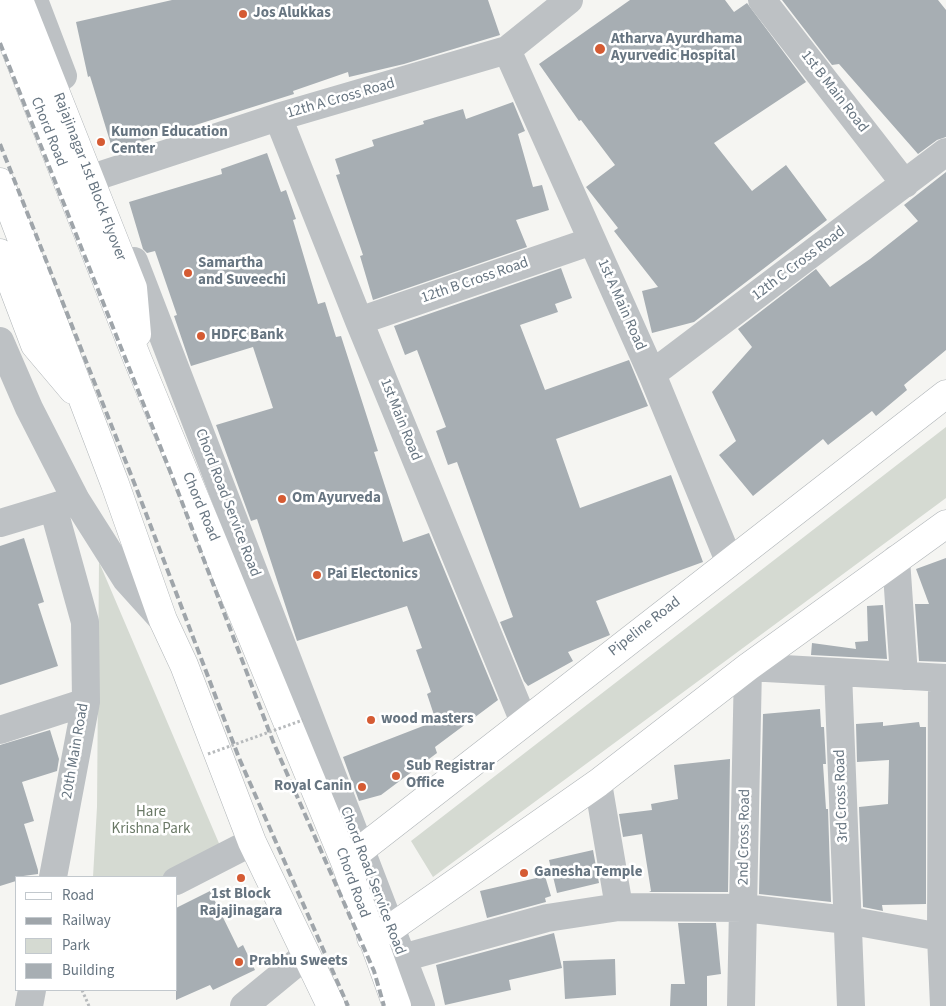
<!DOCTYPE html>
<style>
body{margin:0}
#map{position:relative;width:946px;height:1006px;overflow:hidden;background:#f5f5f2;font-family:"Source Sans 3",sans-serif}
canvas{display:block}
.legend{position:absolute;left:15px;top:876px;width:162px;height:115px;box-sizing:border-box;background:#fff;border:1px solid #c2c8cd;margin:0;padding:6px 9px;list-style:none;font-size:15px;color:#677581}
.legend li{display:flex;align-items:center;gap:10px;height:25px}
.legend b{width:25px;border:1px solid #c2c8cd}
</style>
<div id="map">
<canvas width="946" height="1006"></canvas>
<ul class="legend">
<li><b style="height:6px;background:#fff"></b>Road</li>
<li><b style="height:6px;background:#9fa5aa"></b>Railway</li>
<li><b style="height:14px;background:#d5dad2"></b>Park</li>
<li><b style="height:14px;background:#a7aeb3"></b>Building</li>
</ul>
</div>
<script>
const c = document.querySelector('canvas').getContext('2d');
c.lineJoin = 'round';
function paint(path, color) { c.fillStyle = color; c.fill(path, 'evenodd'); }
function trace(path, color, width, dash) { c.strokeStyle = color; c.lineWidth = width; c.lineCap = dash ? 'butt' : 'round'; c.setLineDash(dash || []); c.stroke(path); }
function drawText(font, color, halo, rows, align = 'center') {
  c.font = font + ' "Source Sans 3",sans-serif'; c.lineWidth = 5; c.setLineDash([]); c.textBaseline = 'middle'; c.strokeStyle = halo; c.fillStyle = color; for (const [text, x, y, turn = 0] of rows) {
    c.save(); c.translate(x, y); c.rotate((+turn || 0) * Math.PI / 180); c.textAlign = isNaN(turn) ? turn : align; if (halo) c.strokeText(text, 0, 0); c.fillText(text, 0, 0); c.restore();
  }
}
const green = new Path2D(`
 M946,427V498L433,877L411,841Z
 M99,562L221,848L164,877H93L97,807Z`);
const building = new Path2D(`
 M172,0H488L500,35L404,64L349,77L348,72L293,91L294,94L113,151L90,76L88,77L76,22Z
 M630,0H725L734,12L747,3L806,82L714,143L752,191L786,165L827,220L694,322L652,333L642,291L658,287L614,231L618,228L586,187L615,165L581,120L579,121L539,64Z
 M782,0H938L946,10V137L937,140L918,154L839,64L832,65Z
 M513,102L525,131L518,134L533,187L542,185L549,210L516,220L527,247L373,300L360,256L363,255L336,175L340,174L335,159L374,146L372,140L424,124L423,121L463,109L466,119Z
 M267,153L281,192L286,190L296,219L293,220L318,304L325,302L336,337L341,336L378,451L374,452L403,542L429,533L498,700L435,747L437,753L381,795L359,801L343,757L436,721L427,694L431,692L416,650L422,648L407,606L297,641L257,519L251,521L216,425L273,408L253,347L191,366L174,316L177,315L155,251L147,253L143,249L129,202L222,174L221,169Z
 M946,172V350L904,385L907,390L876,416L872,411L828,445L823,439L753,496L719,455L736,441L712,392L752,347L738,329L816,269L830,287L870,259L918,221L904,205Z
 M561,268L572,298L555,304L558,312L520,325L545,390L629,360L648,406L556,439L580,508L671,475L703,562L596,601L610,635L568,652L573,661L528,686L524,681L500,622L513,617L457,462L448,465L436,431L446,427L417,350L405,355L394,326Z
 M24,538L44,602L38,604L58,666L0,685V546Z
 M946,558V662L919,661L915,604H929L916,569Z
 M883,605L887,659L811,655L812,643L856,649L855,642L868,641L867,606Z
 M820,709L821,727H824L826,764H823L826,809H828L831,902L759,894L763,714Z
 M883,722V726L919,722L920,727H926V904L882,905L883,911L863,907L859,807L888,804L889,760L857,762L856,724Z
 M50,730L59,759L57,771L22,782L34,821L24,824L38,870V874L16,877V881L0,886V745Z
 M730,759L728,892H649L651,891L642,834L623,837L619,814L652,810L651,804L678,799L674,765Z
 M593,850L599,883L557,893L549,860Z
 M545,876L551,896L545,898L546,902L487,918L480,891Z
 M210,891L238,948L243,945L255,970L213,990L210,985L176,1000V908Z
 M678,923H716L721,974L707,976V1006H670L671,984H685Z
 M554,933L562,968L509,980L511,990L445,1005L436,965Z
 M615,959L616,995L565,999L563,961Z`);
const path = new Path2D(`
 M82,990L89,1006`);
const minor = new Path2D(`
 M34,0L63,76
 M762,0L905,184
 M507,50L652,374L729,561
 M278,117L359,321L524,722
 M101,175L278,117L507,50L569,0
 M134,261L421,1006
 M359,321L592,241
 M0,341L29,408L76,500L126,579L163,620
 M652,374L946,152
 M53,507L85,622L86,702L53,877
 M0,523L70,502
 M896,559L904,676
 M838,672L851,1006
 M942,678L941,937L944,1006
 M0,730L86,702
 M598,783L619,907
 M176,881L252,842
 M384,963L547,918L619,907L744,908L847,920L946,938
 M29,1006L32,990
 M244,1006L306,955
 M741,1006L748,667L946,678`);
const major = new Path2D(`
 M19,0L133,288L137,334
 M0,10L137,358L345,862L397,1006
 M0,182L115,484L163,620L184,665L252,842L331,1006
 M0,253L35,345L73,390
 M345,862L946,394
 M371,938L391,928L598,783L748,667L946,524`);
const rail = new Path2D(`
 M0,43L172,476L274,744L374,971L384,1006
 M0,144L137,490L239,758L348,1006`);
const pathBridge = new Path2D(`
 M208,754L303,720`);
const markers = [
 [243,14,5,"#d55b33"],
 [600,49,6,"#d55b33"],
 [101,142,5,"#d55b33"],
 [188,273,5,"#d55b33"],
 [201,336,5,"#d55b33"],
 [282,499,5,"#d55b33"],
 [317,575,5,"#d55b33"],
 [371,720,5,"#d55b33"],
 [396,776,5,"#d55b33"],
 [362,787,5,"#d55b33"],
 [524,873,5,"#d55b33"],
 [241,878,5,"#d55b33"],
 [239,962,5,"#d55b33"]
];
const poiNames = [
 ["Jos Alukkas",253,14],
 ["Atharva Ayurdhama",611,40],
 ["Ayurvedic Hospital",611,57],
 ["Kumon Education",111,133],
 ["Center",111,150],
 ["Samartha",198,264],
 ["and Suveechi",198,281],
 ["HDFC Bank",211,336],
 ["Om Ayurveda",292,499],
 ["Pai Electonics",327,575],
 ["wood masters",381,720],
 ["Sub Registrar",406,767],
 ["Office",406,784],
 ["Royal Canin",352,787,"right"],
 ["Ganesha Temple",534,873],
 ["1st Block",241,895,"center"],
 ["Rajajinagara",241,912,"center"],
 ["Prabhu Sweets",249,962]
];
const streetNames = [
 ["1st B Main Road",834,92,52],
 ["12th A Cross Road",341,99,-16],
 ["Chord Road",48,132,68],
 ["Rajajinagar 1st Block Flyover",89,177,69],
 ["12th C Cross Road",799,264,-37],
 ["12th B Cross Road",475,281,-19],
 ["1st A Main Road",621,305,66],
 ["1st Main Road",400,420,68],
 ["Chord Road Service Road",227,503,69],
 ["Chord Road",200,507,67],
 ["Pipeline Road",645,627,-38],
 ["20th Main Road",76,751,-80],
 ["3rd Cross Road",842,796,-92],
 ["2nd Cross Road",745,837,-89],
 ["Chord Road Service Road",372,881,69],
 ["Chord Road",352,883,70]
];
const parkNames = [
 ["Hare",151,813],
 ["Krishna Park",151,830]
];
paint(green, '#d5dad2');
paint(building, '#a7aeb3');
trace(major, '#b0b5b8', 29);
trace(path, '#b7babc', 3, [2.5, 2.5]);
trace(minor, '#bdc1c4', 28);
trace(major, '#fff', 28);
trace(rail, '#9fa5aa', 4, [8, 4]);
trace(pathBridge, '#b7babc', 3, [2.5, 2.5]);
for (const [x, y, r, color] of markers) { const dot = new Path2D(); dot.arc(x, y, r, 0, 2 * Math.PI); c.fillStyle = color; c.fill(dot); trace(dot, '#fff', 2); }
drawText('bold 15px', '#677581', '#fff', poiNames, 'left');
drawText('15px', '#677581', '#fff', streetNames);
drawText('15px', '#697865', '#fff', parkNames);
</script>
